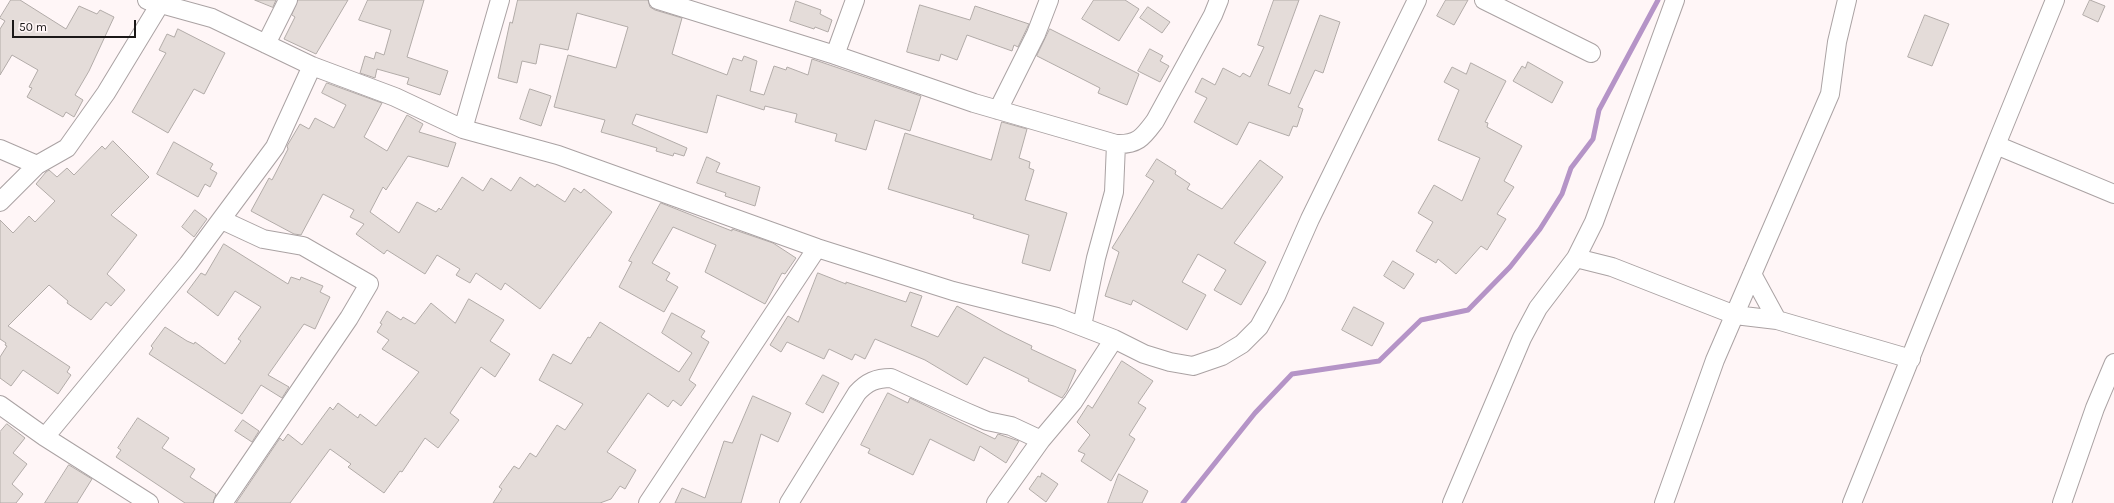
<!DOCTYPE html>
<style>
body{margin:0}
#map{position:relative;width:2114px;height:503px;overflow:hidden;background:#fff6f7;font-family:Karla,sans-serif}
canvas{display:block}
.scale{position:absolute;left:12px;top:20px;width:124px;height:18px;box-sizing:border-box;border:2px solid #1b1818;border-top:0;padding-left:5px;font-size:12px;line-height:14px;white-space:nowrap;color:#1b1818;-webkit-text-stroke:3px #fff6f7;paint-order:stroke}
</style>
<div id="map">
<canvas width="2114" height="503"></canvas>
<div class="scale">50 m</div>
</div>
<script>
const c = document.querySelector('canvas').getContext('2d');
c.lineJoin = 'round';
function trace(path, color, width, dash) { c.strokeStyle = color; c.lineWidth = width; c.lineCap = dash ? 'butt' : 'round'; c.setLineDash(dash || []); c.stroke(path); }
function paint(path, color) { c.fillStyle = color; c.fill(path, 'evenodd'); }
const stream = new Path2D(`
 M1183,503L1255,413L1292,374L1379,361L1421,320L1468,310L1510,267L1540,229L1562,194L1571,168L1593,139L1599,110L1658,0`);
const building = new Path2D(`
 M11,0H20L66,29L79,6L97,14L100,10L114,17L89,71L75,95L83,100L74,117L66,112L63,117L27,97L32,88L29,87L38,70L12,55L0,75V29L5,21L0,18Z
 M255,0H276L273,7Z
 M298,0H348L316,54L284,39L295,17L292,15Z
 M368,0H424L407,57L448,71L440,95L407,84L409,78L377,69L375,78L360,73L365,56L374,59L376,52L384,55L391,30L359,20Z
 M518,0H648L650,7L655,10L682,18L672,54L727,75L733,58L742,61L744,56L757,61L750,91L764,95L774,66L786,70L787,67L808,75L812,59L921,96L910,131L875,120L866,150L835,141L837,134L795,122L797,114L765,106L764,110L717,95L707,133L636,114L632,124L687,148L684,156L674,153L673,156L656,151L657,148L601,132L605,120L554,107L568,55L616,68L628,27L577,13L568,50L540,44L536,64L522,61L517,83L498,78L510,22L512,23Z
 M1094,0H1125L1139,9L1119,41L1082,19Z
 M1274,0H1299L1268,85L1290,94L1320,15L1340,22L1323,73L1315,70L1298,107L1303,109L1297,127L1293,126L1289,136L1249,122L1237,145L1194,122L1207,98L1195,92L1202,78L1215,85L1223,68L1240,77L1243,73L1250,77L1264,47L1258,45Z
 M1446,0H1468L1454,25L1437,16Z
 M2090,0L2105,6L2098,22L2083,15Z
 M796,1L821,10L820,14L832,20L828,32L815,27L814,29L790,21Z
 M920,5L970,20L975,6L1029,24L1018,47L1014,45L1012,51L967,35L957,60L941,54L939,61L907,52Z
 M1148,7L1170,22L1162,33L1140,18Z
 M1925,15L1949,24L1932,66L1908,57Z
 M178,29L225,53L204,94L194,89L168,133L132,112L166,53L159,50L167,34L174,37Z
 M1050,29L1139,74L1127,105L1098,93L1100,88L1037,56Z
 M1150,49L1163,56L1160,61L1169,66L1160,82L1138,71Z
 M1528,62L1563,82L1552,103L1513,81L1522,66L1525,68Z
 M1471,63L1506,81L1485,122L1488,123L1487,127L1522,146L1504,181L1514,187L1497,214L1506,219L1487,250L1481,246L1456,274L1438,259L1436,263L1416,251L1433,222L1418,213L1434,185L1462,201L1480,158L1438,140L1459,90L1444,82L1452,67L1466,74Z
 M327,83L382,103L364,137L387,151L407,115L423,124L419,132L456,143L448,167L408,156L386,190L383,187L370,212L399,233L417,202L436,212L439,208L441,210L462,177L483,191L491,178L511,191L520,177L535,187L537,184L565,202L574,188L581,193L584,189L612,212L540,309L505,283L501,290L476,273L470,283L456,275L460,269L437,255L425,274L387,250L384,254L356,234L364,224L350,217L354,210L323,194L301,235L294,234L251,211L269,178L272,180L288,149L287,146L300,124L309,129L315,118L334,128L346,105L322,93Z
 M530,89L551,96L541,126L520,119Z
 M1002,122L1027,129L1019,158L1030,162L1029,168L1034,170L1025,200L1067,213L1050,271L1022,263L1029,235L973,218L974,215L888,189L905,133L991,160Z
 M113,141L149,177L111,215L137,235L107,274L125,290L111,306L106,302L91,320L67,303L68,301L49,285L8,326L70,367L67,372L71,375L58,394L23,370L11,386L0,378V357L7,346L5,345L6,343L0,339V220L13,233L29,216L35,222L55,201L36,184L46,172L49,170L57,177L67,168L74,175L102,146L105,149Z
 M174,142L213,164L210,169L217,173L210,187L205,184L198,197L157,174Z
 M707,157L720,163L716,172L760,187L755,206L725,196L726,193L697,183Z
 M1157,159L1176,171L1175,174L1190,184L1187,189L1222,209L1260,160L1283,177L1234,243L1266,262L1241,305L1214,290L1226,270L1198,254L1182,282L1206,295L1187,330L1133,300L1131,305L1105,296L1119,252L1112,248L1154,181L1146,176Z
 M661,203L732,231V229L773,243L796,258L785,274L782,273L765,304L705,272L716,245L673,227L652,263L670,273L666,280L678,287L664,312L619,287L632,262L629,261Z
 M195,210L207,219L194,237L182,227Z
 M224,244L288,284L291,277L300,280L301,277L323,286L320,292L330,297L315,329L304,324L268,375L289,387L282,398L261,385L242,414L149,354L153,348L151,346L165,327L187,341L194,344L195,342L225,364L241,341L238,339L261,307L235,291L218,316L187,292L201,273L205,275Z
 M1393,261L1414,274L1404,289L1384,276Z
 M818,273L846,284V282L906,302L910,292L922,296L911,326L938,337L957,306L1005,333L1032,346L1031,349L1076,370L1067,391L1062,398L1028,381L1029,379L984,357L967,385L925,360L875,339L865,359L855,354L852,360L829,349L824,359L787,342L781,352L770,345L788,316L798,322Z
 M469,299L504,320L490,341L510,354L495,377L481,367L450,413L459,420L438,448L425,438L402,472L400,471L384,493L348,467L351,464L330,449L290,503H236L280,438L283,441L288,434L302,445L330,407L333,410L338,403L358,418L360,414L376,426L419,372L382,349L389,340L377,332L382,324L380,323L387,311L401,320L403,317L415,324L431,303L455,323Z
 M1354,307L1384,323L1372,346L1342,330Z
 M672,313L705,331L701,337L709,342L689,380L696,385L681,406L673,400L668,407L648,393L607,452L636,470L625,489L620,486L611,499L600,503H493L502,489L499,487L514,466L519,469L530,453L536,457L557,425L565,430L583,404L539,380L553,354L571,364L588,337L590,338L600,322L679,372L692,353L662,333Z
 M1122,361L1153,381L1138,403L1146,408L1129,435L1135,439L1111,481L1081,461L1085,454L1078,451L1090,435L1077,422L1088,405L1092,408Z
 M823,375L839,383L823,413L806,404Z
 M888,393L908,403L910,398L995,439L998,434L1019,441L1006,463L980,446L974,461L930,439L913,475L868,453L870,449L861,445Z
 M753,396L791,413L778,442L761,434L741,503H675L682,488L705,498L724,441L732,443Z
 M138,418L169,438L162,448L195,469L190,477L216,494L213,503H185L116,457L121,450L118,448Z
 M243,420L259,431L252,442L235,431Z
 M7,424L25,438L13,453L27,464L12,484L23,494L16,503H0V432Z
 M69,465L92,479L77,503H45Z
 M1042,473L1058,484L1046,502L1029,489L1038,476L1040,477Z
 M1119,474L1148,491L1142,503H1108Z`);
const minor = new Path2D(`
 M147,0L212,18L312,66L395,97L463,129L558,155L817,248L953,291L1057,317L1114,339L1144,354L1170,362L1193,366L1222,356L1242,344L1259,327L1276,296L1310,219L1417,0
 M658,0L835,55L974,103L1116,144C1138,145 1143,137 1155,121L1213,15L1219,0
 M1484,0L1591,53
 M266,44L288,0
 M835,55L855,0
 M998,110L1036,34L1049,0
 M463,129L500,0
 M1996,145L2055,0
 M0,149L37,165
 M0,202L37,165L67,148L106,93L160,4
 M222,220L263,239L303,246L369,284L349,318L223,503
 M1576,258L1612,267L1735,315L1777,320L1911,359
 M1752,274L1777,320
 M1082,326L1096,258L1114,192L1116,144
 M0,405L45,437L149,503
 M45,437L188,264L275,147L312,66
 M648,503L817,248
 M789,503L857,393C867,382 876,378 891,378L966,412L987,421L1011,426L1041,440
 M996,503L1041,440L1073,402L1114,339
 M1452,503L1522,338L1538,308L1576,258L1594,222L1675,0
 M1664,503L1715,360L1830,94L1837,42L1847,0
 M1852,503L1996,145L2114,194
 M2062,503L2095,408L2114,363`);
trace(stream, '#b594c7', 5);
paint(building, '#e4dcd9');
trace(building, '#b2aba8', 1);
trace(minor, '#aaa2a3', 20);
trace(minor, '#fff', 18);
</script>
